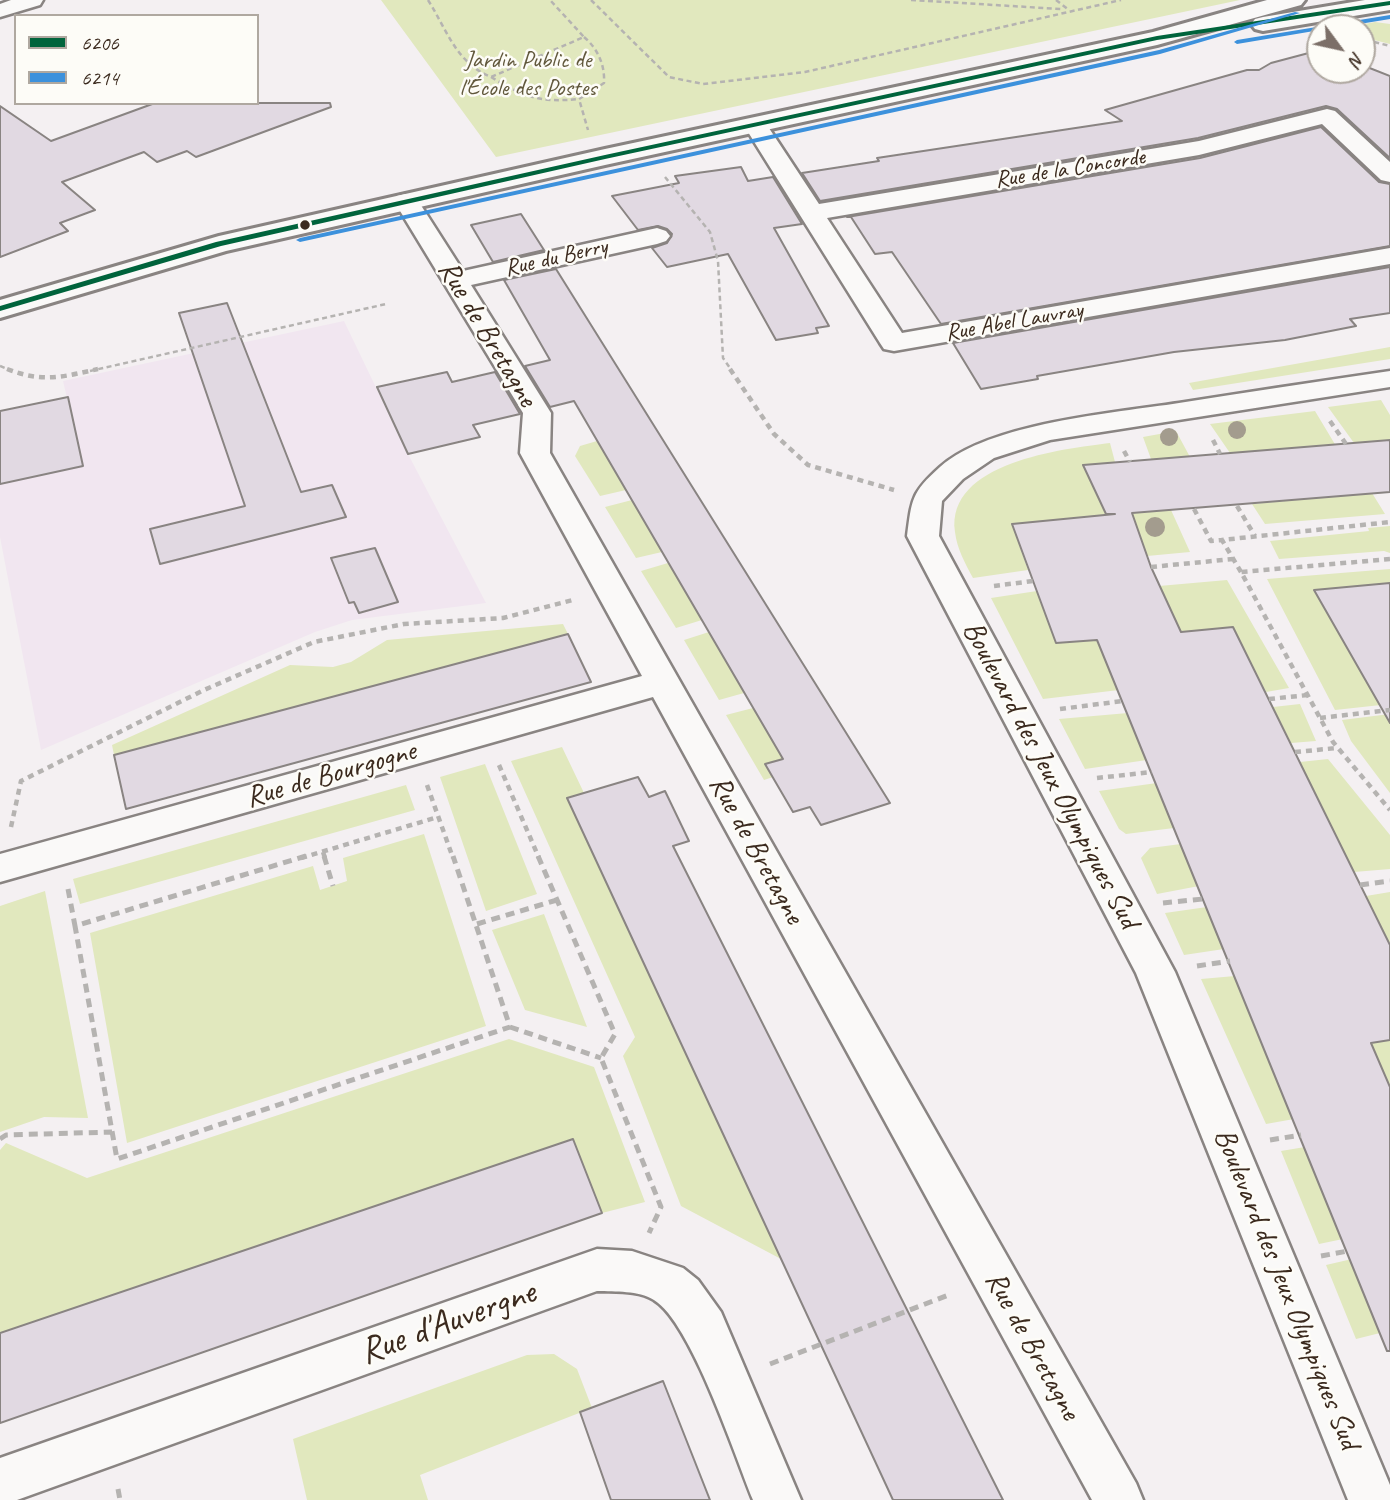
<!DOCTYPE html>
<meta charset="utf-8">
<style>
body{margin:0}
#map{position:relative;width:1390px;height:1500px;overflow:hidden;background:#f4f0f2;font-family:Caveat,sans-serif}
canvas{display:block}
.legend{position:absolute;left:14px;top:14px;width:245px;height:91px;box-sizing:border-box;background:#fdfcf7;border:2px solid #afa8a0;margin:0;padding:9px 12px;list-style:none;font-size:21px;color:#3b2a1e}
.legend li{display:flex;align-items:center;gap:14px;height:35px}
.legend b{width:35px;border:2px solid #afa8a0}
.north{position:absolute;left:1306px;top:14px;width:70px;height:70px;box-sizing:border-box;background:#fdfcf7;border:2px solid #afa8a0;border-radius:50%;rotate:123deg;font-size:19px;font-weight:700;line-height:28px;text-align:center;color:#3b2a1e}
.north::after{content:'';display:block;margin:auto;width:24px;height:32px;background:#7c6f68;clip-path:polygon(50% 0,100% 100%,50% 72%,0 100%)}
</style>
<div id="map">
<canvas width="1390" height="1500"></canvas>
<ul class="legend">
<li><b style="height:9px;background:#00643c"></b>6206</li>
<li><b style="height:9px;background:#3c91dc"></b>6214</li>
</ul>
<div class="north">N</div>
</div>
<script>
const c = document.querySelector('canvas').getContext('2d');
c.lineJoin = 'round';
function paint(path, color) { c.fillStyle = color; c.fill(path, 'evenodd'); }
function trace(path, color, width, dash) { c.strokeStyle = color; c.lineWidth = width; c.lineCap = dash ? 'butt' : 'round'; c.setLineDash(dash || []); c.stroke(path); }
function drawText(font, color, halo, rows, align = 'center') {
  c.font = font + ' Caveat,sans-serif'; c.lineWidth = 5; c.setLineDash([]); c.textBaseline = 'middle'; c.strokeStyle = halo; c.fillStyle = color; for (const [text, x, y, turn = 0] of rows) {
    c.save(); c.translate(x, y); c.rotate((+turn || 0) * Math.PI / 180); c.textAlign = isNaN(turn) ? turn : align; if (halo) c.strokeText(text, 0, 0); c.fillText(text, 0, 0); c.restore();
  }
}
const built = new Path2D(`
 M344,321L408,454L486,603L352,620L315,632L41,750L0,537V484L83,466L63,381Z`);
const green = new Path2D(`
 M381,0H1240L496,157Z
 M1375,22L1390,24V44L1362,37V28H1343Z
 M1390,347V359L1193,390L1189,383Z
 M1381,400L1390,415V440L1354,443L1328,407Z
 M1315,411L1336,446L1230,453L1210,424Z
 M1176,431L1190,457L1151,459L1143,437Z
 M597,441L626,490L600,496L575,456L580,446Z
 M1110,443L1115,462L1083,466L1106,515L1012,524L1028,570L973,578C965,563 957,549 955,532C946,462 1063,449 1110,443Z
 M1372,493L1385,514L1265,524L1252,504Z
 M632,500L662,552L636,558L605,507Z
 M1171,510L1190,552L1147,556L1127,514Z
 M1390,526V553L1384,551L1279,559L1270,541L1369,531L1368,528Z
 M668,563L702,620L676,628L641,571Z
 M1390,569V583L1315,590L1390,704L1335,710L1267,579Z
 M1227,580L1289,688L1266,692L1233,627L1181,632L1159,586Z
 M1037,591L1056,643L1097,640L1119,690L1043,699L991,598Z
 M563,624L568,634L114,755L112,745L290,665L333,667L351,662L387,640Z
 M709,632L744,693L719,700L684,640Z
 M1300,704L1316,741L1291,743L1273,707Z
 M753,708L783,759L766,764L773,777L764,780L726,715Z
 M1128,713L1147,760L1085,769L1059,719Z
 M1390,714V793L1351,741L1342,720Z
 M562,747L584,793L567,798L781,1259L681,1206L623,1056L635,1037L511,761Z
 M1328,759L1390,835V869L1354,872L1300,762Z
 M485,764L537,894L486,911L440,777Z
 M1157,783L1174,828L1126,834L1119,829L1099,791Z
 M406,785L415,810L80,904L73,879Z
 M424,834L486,1026L127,1143L90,933L313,866L320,890L347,881L343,858Z
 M1181,844L1199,886L1157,894L1141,858L1150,848Z
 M45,891L88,1118L44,1117L0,1132V906Z
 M1390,892V942H1389L1366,896Z
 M1207,907L1224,949L1184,955L1165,913Z
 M544,914L587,1027L525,1010L492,930Z
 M1235,976L1294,1119L1266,1124L1201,979Z
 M509,1039L594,1067L645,1202L602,1213L573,1139L0,1333V1150L6,1143L87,1178Z
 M1390,1040V1087L1371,1043Z
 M1305,1147L1343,1239L1319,1244L1281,1151Z
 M1352,1259L1380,1333L1356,1339L1326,1265Z
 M554,1354L577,1369L592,1408L420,1475L428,1500H307L293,1439L527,1355Z`);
const building = new Path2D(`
 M1320,50V70H1362V65L1390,76V158L1337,109L1326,106L1198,138L820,201L802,173L879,161L877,158L1122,121L1105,110L1247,70H1259L1271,63Z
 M155,103H330L331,107L196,157L187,151L157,162L144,152L62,182L95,210L60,223L68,231L0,257V106L51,141Z
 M1321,127L1379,182L1390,184V246L941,324L892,252L875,254L851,217H847L1200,158Z
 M741,167L748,181L773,177L802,224L774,228L829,326L816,328L818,333L776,340L728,254L667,267L652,248L667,243L672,234L667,229L658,226L638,230L612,196L679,183L675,176Z
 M521,214L544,250L493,262L471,225Z
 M1390,267V313L1350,319L1356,326L1285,340L1174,352L1037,376L1038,379L981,389L953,343Z
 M556,269L890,803L821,825L810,807L793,812L765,764L783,759L574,401L550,407L525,366L550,360L504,280Z
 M227,303L301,492L332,485L346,517L160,564L150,529L245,506L179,313Z
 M447,372L452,382L495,372L520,414L473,425L480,437L408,454L377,387Z
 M68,397L83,466L0,484V411Z
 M1390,440V492L1132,513L1151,567L1181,632L1233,627L1390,945V1040L1371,1043L1390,1087V1351H1387L1097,640L1056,643L1012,524L1115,514H1106L1083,465Z
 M375,548L398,602L359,613L354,602L349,603L331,558Z
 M1390,583V723L1314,590Z
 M568,634L591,682L126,809L114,755Z
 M638,777L649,797L665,791L689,841L673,846L1003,1500H893L567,798Z
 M573,1139L602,1213L0,1423V1333Z
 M663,1381L710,1500H611L580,1412Z`);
const pathFar2 = new Path2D(`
 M428,0C447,30 456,63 491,77L584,37L550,0
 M591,0L669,77L703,84L805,72L1121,0
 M911,0L1061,9
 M1056,0L1069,10
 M584,37C598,49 605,65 604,83L579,99L588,130
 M1366,40L1390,46
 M491,77C524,97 540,103 579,99
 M665,177L710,232L718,261L723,358L732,371
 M0,366L12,371
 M90,371L386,304`);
const pathFar1 = new Path2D(`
 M7,369C43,383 62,377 98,369
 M730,369L774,434L808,465L894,490
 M1330,421L1346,444
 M1213,440L1220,454
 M1124,451L1130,462
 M1237,506L1255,536
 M1194,509L1211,541L1222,540
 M1390,559L1241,572L1333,742L1390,810
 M1151,567L1233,559
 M1241,572L1222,540L1390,522
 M994,586L1033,581
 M1269,699L1308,695
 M1060,709L1123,701
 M1320,718L1390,710
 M1295,752L1337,748
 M499,765L539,858
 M1097,778L1152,772
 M427,785L453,858
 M11,827L21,781L204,690L314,642L404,624L503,618L573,600
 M323,852L325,858
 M301,858L438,817`);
const path = new Path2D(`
 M306,856L75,926L117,1159L510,1027L453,856
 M324,856L333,886
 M538,856L615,1034L601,1058L661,1207L649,1233
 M1360,885L1390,881
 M68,889L75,926
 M1163,903L1203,899
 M477,924L557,900
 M1197,966L1230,961
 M510,1027L601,1058
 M0,1139L6,1135L112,1132
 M1270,1140L1301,1135
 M1321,1256L1348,1251
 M770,1364L951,1294
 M118,1489L120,1500`);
const street = new Path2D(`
 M11,0H43L40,5L0,17V4Z
 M1327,109L1335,111L1390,162V182L1381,180L1322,124L1199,155L827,218L902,333L1390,248V264L894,351L884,349L880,343L743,124L747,119H763L819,204L1199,141Z
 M406,194L415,196L463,271L657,228L666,231L670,236L666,241L657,244L471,285L551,413L550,453L1136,1483L1143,1500H1092L653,697L0,882V854L642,676L520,453L523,413L394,201L397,196Z
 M1390,371V387L1050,440L994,458L963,479L942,501L939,536L1175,972L1390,1485V1500H1348L1136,973L907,536C912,499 911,493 940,467C989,423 1114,413 1179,403C1249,392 1320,381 1390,371Z
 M597,1249L632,1251L683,1268L698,1280L721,1312L801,1500H753C735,1456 691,1322 654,1300C638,1290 616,1292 597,1291L17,1500H0V1458Z`);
const secondary = new Path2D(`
 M1267,0H1305L1301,5L1157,45L605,165L226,251L0,318V300L219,236L605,149L1153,32Z
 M1365,0H1390V10L1263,31L1255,29L1251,24L1255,19L1263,17Z`);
const bus1 = new Path2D(`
 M1390,1V5L1157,40L605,159L221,246L0,311V306L216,242L605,155L1157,36Z`);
const bus2 = new Path2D(`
 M1295,12L1300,13L1160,54L300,242L296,240L300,238L1159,50Z
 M1390,15V19L1335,28H1320V30L1237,44L1234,42L1237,40Z`);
const trees = [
 [1237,430,9],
 [1169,437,9],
 [1155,527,10]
];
const markers = [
 [305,225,6,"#3b2a1e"]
];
const farParknames = [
 ["Jardin Public de",528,61],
 ["l'École des Postes",528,89]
];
const farStreetnames = [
 ["Rue de la Concorde",1070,169,-9],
 ["Rue du Berry",556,258,-13],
 ["Rue Abel Lauvray",1014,322,-10]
];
const streetNames = [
 ["Rue de Bretagne",487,334,59],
 ["Rue de Bourgogne",331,775,-16],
 ["Boulevard des Jeux Olympiques Sud",1050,775,62],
 ["Rue de Bretagne",756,850,61],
 ["Boulevard des Jeux Olympiques Sud",1286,1289,68],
 ["Rue de Bretagne",1032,1346,61]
];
const nearStreetnames = [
 ["Rue d'Auvergne",448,1323,-20]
];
paint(built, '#f1e6f0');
paint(green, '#e1e8be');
paint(building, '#e1d9e2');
trace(building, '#898482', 2);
trace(street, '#898482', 5);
trace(secondary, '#898482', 6);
trace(pathFar2, '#b5b3b1', 2.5, [5, 3.5]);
trace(pathFar1, '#b5b3b1', 4.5, [6, 5]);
trace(path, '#b5b3b1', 5, [9, 6]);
paint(street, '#faf9f8');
paint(secondary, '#faf9f8');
paint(bus1, '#00643c');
paint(bus2, '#3c91dc');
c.fillStyle = '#a39c8e';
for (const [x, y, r] of trees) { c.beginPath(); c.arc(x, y, r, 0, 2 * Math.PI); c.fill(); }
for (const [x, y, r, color] of markers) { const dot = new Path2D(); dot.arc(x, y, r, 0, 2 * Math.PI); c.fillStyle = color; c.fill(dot); trace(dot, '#fdfcf7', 2.5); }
drawText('24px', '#61583c', '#fdfcf7', farParknames);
drawText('24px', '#3b2a1e', '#fdfcf7', farStreetnames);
drawText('30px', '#3b2a1e', '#fdfcf7', streetNames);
drawText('37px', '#3b2a1e', '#fdfcf7', nearStreetnames);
</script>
